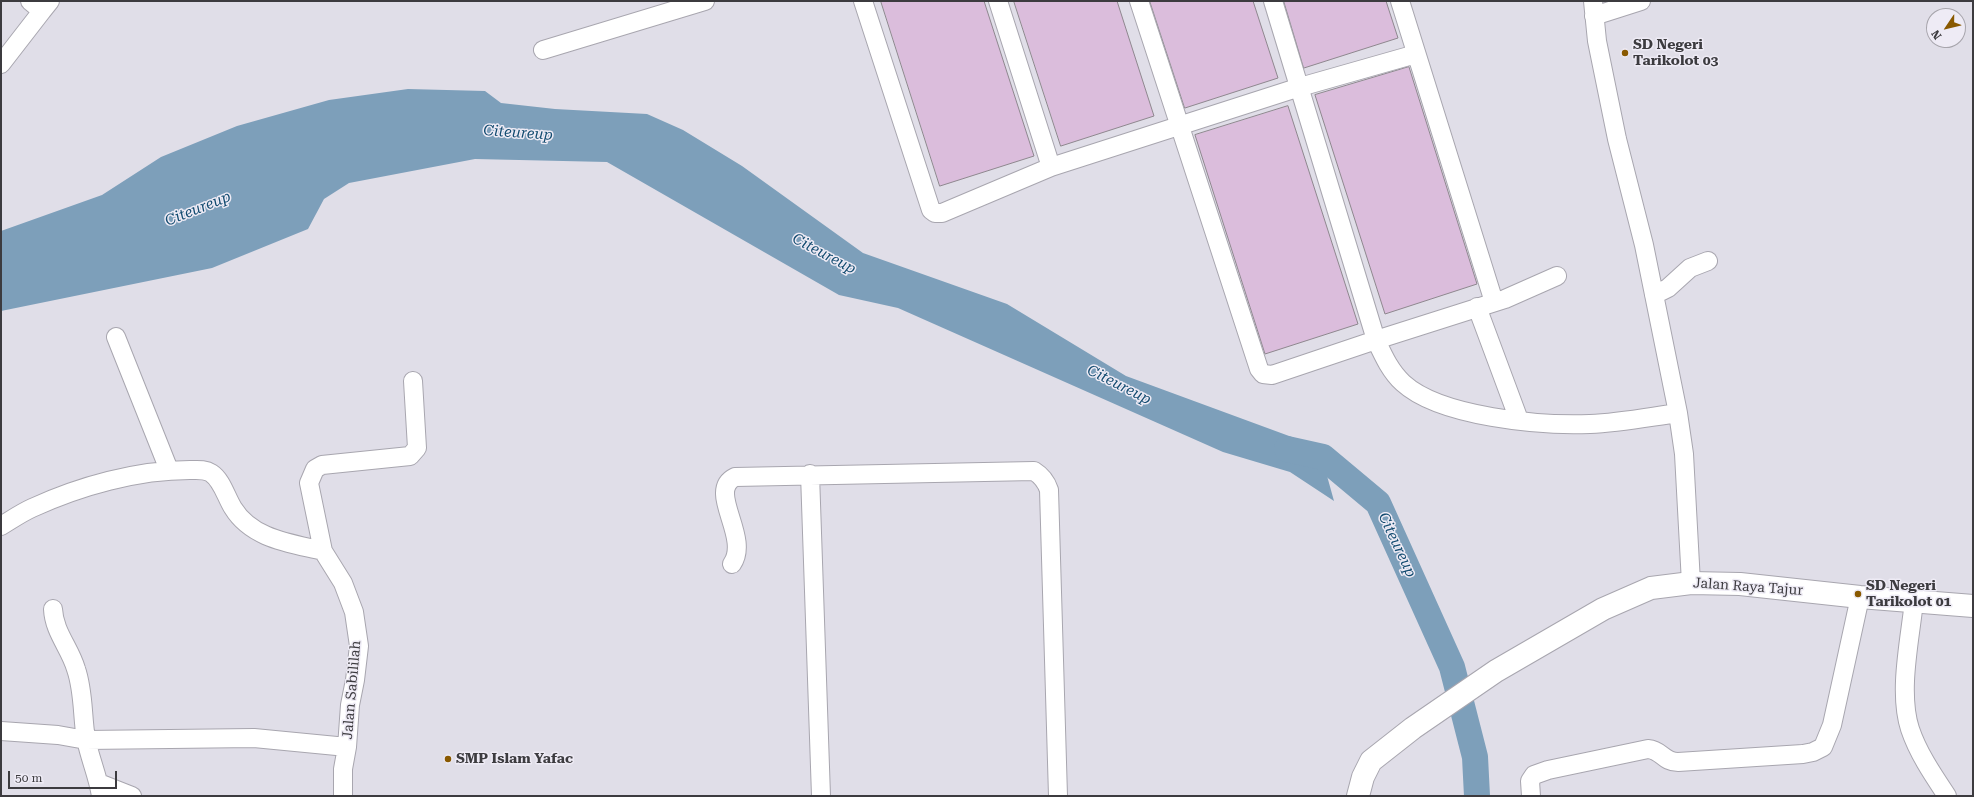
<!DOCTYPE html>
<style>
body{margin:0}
#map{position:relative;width:1974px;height:797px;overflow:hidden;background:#e0dee8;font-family:"Roboto Serif",serif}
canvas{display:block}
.frame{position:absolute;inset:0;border:2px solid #3c3b3f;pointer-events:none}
.north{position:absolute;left:1926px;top:8px;width:40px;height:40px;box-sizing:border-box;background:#eeebf5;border:1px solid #a7a5ac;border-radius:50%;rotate:235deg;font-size:11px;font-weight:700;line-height:16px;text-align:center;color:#3c3b3f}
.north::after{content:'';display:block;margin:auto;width:14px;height:18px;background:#895900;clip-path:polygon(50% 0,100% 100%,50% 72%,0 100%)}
.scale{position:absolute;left:8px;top:771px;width:109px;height:18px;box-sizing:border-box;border:2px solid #3c3b3f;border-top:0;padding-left:5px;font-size:12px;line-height:14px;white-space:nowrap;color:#3c3b3f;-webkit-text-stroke:3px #eeebf5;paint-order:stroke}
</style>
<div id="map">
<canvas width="1974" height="797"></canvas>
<div class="frame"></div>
<div class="north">N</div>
<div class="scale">50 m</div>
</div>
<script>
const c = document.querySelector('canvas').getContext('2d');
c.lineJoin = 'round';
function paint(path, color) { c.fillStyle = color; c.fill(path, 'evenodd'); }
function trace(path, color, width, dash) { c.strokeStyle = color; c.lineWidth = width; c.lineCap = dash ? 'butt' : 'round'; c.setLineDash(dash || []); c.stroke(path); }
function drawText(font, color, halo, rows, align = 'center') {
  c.font = font + ' "Roboto Serif",serif'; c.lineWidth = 3; c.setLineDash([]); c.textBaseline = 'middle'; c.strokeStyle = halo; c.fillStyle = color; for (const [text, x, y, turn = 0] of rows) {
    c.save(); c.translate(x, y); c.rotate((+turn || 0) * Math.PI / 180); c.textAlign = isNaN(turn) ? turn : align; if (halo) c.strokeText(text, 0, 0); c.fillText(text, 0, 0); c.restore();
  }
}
const water = new Path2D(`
 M408,89L485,91L501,103L555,109L647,114L683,130L742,166L863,253L1007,304L1126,376L1319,447L1334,501L1290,472L1223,452L898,308L839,295L607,162L475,159L349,183L324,199L308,229L212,268L1,311V231L102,195L161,157L237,126L329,100Z`);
const river = new Path2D(`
 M1287,449L1323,457L1378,503L1452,667L1475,757L1477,796`);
const building = new Path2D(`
 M881,1H984L1034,156L940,186Z
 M1014,1H1117L1154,116L1061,146Z
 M1150,1H1253L1278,78L1185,108Z
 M1284,1H1386L1398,38L1304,68Z
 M1409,67L1477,284L1385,314L1315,95Z
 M1288,106L1358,324L1265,354L1195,135Z`);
const minor = new Path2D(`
 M30,1L42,11L50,1
 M863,1L931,210L935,213H942L1051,167
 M998,1L1051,167L1300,87L1416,54
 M1139,1L1259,369L1263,374L1272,375L1376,340L1505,299L1557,276
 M1273,1L1376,340C1383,355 1390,371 1403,383C1440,417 1541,426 1590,424C1619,423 1649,417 1678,413
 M1400,1L1494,302
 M1593,1L1597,41L1617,139L1644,245L1678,413L1684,454L1691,583
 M1594,16L1641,1
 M543,50L705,1
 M1,64L42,11
 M1654,295L1668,288L1690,268L1708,261
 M1477,307L1519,420
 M116,337L169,470
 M810,474L821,796
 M1,526C11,520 21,513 32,508C80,486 137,470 190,470C197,470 205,469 211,473C222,480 226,497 233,508C252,539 290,543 323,551L343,583L354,612L359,646L355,680L350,705L347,747L343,769V796
 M323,551L309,483L315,469L322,465L410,456L417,448L413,381
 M732,564C751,537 706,491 735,477L1034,471C1042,476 1046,481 1049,490L1058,796
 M1914,601C1910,640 1898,692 1910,729C1918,753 1933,775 1947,796
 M53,609C54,632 70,648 76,669C84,692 82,716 86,739C90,759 98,776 101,796
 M1,731L58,735L86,740L254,738L347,747
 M99,783L132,796
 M1531,796L1530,781L1534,775L1548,770L1648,749C1662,750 1663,762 1678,762L1803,754L1813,752L1823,747L1832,725L1860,597`);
const major = new Path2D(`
 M1358,796L1363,777L1371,761L1413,728L1496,671L1603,609L1651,588L1691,583L1740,584L1860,597L1973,606`);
const markers = [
 [1625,53,4,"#895900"],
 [1858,594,4,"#895900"],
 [448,759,4,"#895900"]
];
const poiNames = [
 ["SD Negeri",1633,45],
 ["Tarikolot 03",1633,61],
 ["SD Negeri",1866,586],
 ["Tarikolot 01",1866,602],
 ["SMP Islam Yafac",456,759]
];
const streetNames = [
 ["Jalan Raya Tajur",1748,587,4],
 ["Jalan Sabililah",352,690,-85]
];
const waterNames = [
 ["Citeureup",518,133,4],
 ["Citeureup",198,209,-22],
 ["Citeureup",824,254,28],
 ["Citeureup",1119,385,27],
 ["Citeureup",1397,545,65]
];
paint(water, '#7d9fba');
trace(river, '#7d9fba', 26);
paint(building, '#dbbddc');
trace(building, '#8e878e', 1);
trace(minor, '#a8a6af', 20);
trace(major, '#a8a6af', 24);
trace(minor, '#fff', 18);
trace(major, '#fff', 22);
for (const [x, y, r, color] of markers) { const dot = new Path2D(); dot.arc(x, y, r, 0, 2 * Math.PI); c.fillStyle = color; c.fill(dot); trace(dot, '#eeebf5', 1.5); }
drawText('bold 14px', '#3c3b3f', '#eeebf5', poiNames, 'left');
drawText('14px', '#3c3b3f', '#eeebf5', streetNames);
drawText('italic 15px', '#124b70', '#eeebf5', waterNames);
</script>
